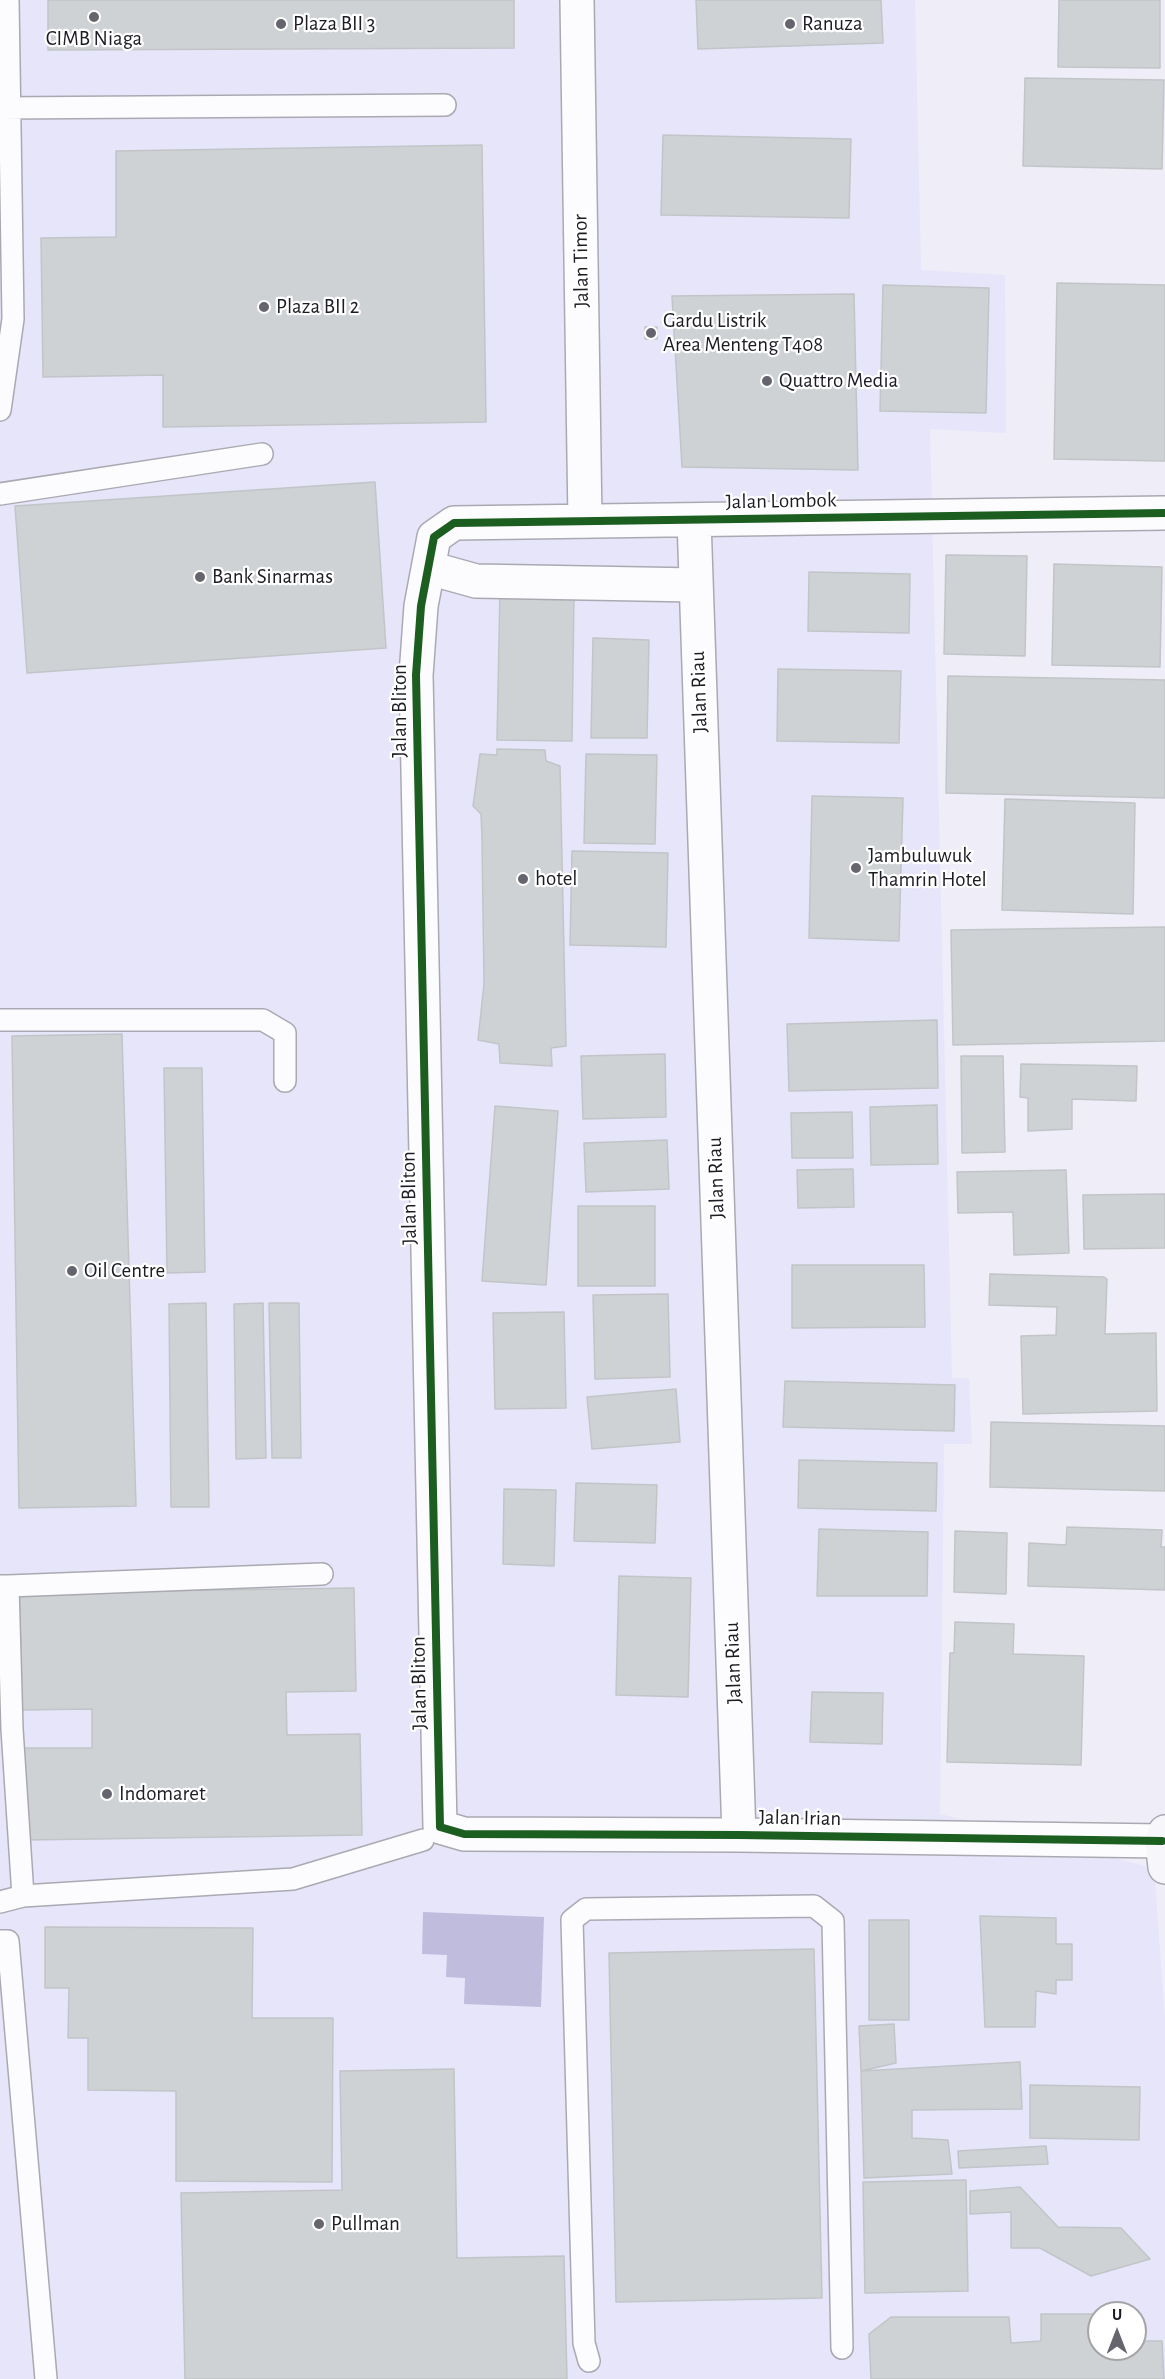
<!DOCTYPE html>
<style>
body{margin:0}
#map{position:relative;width:1165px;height:2379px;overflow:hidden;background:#eeedf8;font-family:"Alegreya Sans",sans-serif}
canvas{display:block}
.north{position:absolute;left:1087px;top:2301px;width:60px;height:60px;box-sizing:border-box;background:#fff;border:2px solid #a5a4a7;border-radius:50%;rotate:0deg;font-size:16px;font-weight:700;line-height:24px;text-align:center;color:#1d1c24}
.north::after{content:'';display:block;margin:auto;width:21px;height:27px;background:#66656e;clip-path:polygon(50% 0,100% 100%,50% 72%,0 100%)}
</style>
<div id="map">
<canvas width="1165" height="2379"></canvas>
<div class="north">U</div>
</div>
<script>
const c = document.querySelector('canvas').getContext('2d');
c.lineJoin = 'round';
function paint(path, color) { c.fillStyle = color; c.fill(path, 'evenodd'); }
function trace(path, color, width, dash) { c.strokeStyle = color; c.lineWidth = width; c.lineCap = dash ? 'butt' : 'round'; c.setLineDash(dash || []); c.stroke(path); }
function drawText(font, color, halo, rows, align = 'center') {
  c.font = font + ' "Alegreya Sans",sans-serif'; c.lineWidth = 4.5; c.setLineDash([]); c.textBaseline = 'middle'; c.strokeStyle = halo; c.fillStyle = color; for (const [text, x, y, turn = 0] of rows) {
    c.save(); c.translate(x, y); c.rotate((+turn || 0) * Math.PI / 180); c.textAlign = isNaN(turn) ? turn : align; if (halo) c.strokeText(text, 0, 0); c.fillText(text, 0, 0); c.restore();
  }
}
const built = new Path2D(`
 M0,0H915L921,270L1005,275L1006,433L930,429L952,1378H969L972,1444H944L940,1814L1154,1868L1165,2020V2379H0ZM1099,2313H1135V2349H1099Z`);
const water = new Path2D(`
 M423,1912L544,1917L541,2007L464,2004L465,1978L446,1977L447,1955L422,1954Z`);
const building = new Path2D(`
 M48,0H514V48L48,50Z
 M696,0H881L883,43L698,49Z
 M1059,0H1160V68L1058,67Z
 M1025,78L1164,80L1162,169L1023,166Z
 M663,135L851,139L849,218L661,215Z
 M482,145L486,422L163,427V375L43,377L41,238L116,237V151Z
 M1057,283L1165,285V461L1054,459Z
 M883,285L989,288L986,413L880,411Z
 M854,294L858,470L682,467L672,296Z
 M645,327H657V339H645Z
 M375,482L386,648L27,673L15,506Z
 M946,555L1027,556L1025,656L944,654Z
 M1054,564L1162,567L1160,667L1052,665Z
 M809,572L910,574L909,633L808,631Z
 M500,589L574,591L572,741L497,740Z
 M593,638L649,640L647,738H591Z
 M778,669L901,671L899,743L777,741Z
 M948,676L1165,680V798L946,793Z
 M497,749L545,750L546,761L560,766L566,1046L551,1048L552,1066L500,1063L499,1044L478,1040L484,984L482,837L481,814L473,806L480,754L497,755Z
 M586,754L657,755L655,844L584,843Z
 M812,796L903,798L899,941L809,938Z
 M1005,799L1135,803L1133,914L1002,910Z
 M572,851L668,853L666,947L570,945Z
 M1165,927V1041L953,1045L951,930Z
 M937,1020L938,1088L789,1091L787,1024Z
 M122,1034L136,1506L19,1508L12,1036Z
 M665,1054L666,1117L583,1119L581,1056Z
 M961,1056H1003L1005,1152L962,1153Z
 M1021,1064L1137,1066L1136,1101L1072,1099V1129L1028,1131V1098L1020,1097Z
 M164,1068H202L205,1272L167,1273Z
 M937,1105L938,1164L871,1165L870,1107Z
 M495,1106L558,1111L546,1285L482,1281Z
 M852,1112L853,1158H792L791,1113Z
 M667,1140L669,1189L586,1192L584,1143Z
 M853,1169L854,1207L798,1208L797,1170Z
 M1066,1170L1069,1253L1014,1255L1013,1212L958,1213L957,1172Z
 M1165,1194V1248L1084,1249L1083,1195Z
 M578,1206H655V1286H578Z
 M792,1265H924L925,1327L792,1328Z
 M990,1274L1104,1277L1107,1279L1105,1334L1156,1333L1157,1411L1023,1414L1021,1336L1056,1335L1057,1307L989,1305Z
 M668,1294L670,1377L595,1379L593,1295Z
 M206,1303L209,1507H171L169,1304Z
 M263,1303L266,1458L236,1459L234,1304Z
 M269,1303H299L301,1458H272Z
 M564,1312L566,1408L495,1409L493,1313Z
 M785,1381L955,1385L954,1431L783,1427Z
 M676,1389L680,1442L592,1449L587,1397Z
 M991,1422L1165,1426V1491L990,1487Z
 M799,1460L937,1463L936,1511L798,1508Z
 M576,1483L657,1485L655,1543L574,1541Z
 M504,1489L556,1490L554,1566L503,1564Z
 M1067,1527L1162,1530L1161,1547H1165V1590L1028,1586L1029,1543L1066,1545Z
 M819,1529L928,1532L927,1596H817Z
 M955,1531L1007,1533L1006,1594L954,1592Z
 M619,1576L691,1578L688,1697L616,1695Z
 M354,1588L356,1691L286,1692L287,1735L360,1734L362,1835L25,1840L24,1748H92V1709L20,1710L18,1593Z
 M955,1622L1014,1624L1013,1654L1084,1656L1081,1765L947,1762L950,1653H954Z
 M812,1692L883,1693L882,1744L810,1742Z
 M980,1916L1056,1918V1944H1072V1980H1056V1994L1036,1991L1035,2027H985Z
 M869,1920H909V2020H869Z
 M45,1927L253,1928L252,2018H333L332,2182L176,2181V2091L88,2090V2038H68L69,1988H45Z
 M814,1949L822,2298L616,2302L609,1953Z
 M894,2024L896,2063L861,2071L859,2026Z
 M1020,2062L1022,2109L912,2110V2138L948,2140L952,2174L864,2178L861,2071Z
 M454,2069L457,2258L564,2256L567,2379H185L181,2193L342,2190L340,2071Z
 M1030,2085L1140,2087L1139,2140L1030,2138Z
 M1046,2146L1048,2164L959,2168L958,2151Z
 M966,2180L968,2291L865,2293L863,2182Z
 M1020,2187L1058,2227L1121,2228L1150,2259L1091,2276L1040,2248H1011V2212L970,2214V2191Z
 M1041,2314H1099V2349H1135V2341H1162L1164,2379H871L869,2334L891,2317H1009L1011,2343L1041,2341Z`);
const lane = new Path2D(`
 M0,108L445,105
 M0,410L13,319L8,0
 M0,494L262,454
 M0,1020H263L285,1033V1081
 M0,1586H8L12,1729L23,1896
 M8,1586L322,1574
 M0,1902L23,1896L293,1879L423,1840
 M0,1941H8L46,2379
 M589,2361L584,2343L572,1920L586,1909L814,1906L833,1921L842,2348`);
const street = new Path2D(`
 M577,0L585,521
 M694,520L739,1835
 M429,568L476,581L695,585
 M1162,1841L739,1835L464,1834L440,1827L416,675L421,606L434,537L454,523L1165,513`);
const secondary = new Path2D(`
 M1165,1832L1162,1841L1165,1867`);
const cycleway = new Path2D(`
 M1162,1841L739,1835L464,1834L440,1827L416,675L421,606L434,537L454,523L1165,513`);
const markers = [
 [94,17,6,"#66656e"],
 [281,24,6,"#66656e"],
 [790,24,6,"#66656e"],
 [264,307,6,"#66656e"],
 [651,333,6,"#66656e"],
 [767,381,6,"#66656e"],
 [200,577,6,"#66656e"],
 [856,868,6,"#66656e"],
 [523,879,6,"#66656e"],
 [72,1271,6,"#66656e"],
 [107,1794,6,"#66656e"],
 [319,2224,6,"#66656e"]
];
const poiNames = [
 ["Plaza BII 3",293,24],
 ["Ranuza",802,24],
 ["CIMB Niaga",94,39,"center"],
 ["Plaza BII 2",276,307],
 ["Gardu Listrik",663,321],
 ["Area Menteng T408",663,345],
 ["Quattro Media",779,381],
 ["Bank Sinarmas",212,577],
 ["Jambuluwuk",868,856],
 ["Thamrin Hotel",868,880],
 ["hotel",535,879],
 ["Oil Centre",84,1271],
 ["Indomaret",119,1794],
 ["Pullman",331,2224]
];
const streetNames = [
 ["Jalan Timor",581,261,-91],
 ["Jalan Lombok",781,501,-1],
 ["Jalan Riau",699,692,-92],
 ["Jalan Bliton",400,711,-90],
 ["Jalan Riau",716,1178,-92],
 ["Jalan Bliton",409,1198,-91],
 ["Jalan Riau",733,1663,-92],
 ["Jalan Bliton",419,1683,-91],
 ["Jalan Irian",800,1818,1]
];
paint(built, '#e6e5fa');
paint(water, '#bfbcdd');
paint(building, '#cfd2d4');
trace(building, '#c2c5c7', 1.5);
trace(lane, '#aaa9b2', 24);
trace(street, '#aaa9b2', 36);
trace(secondary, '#aaa9b2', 36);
trace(lane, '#fcfcfe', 21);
trace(street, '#fcfcfe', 33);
trace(secondary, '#f6f6fb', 33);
trace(cycleway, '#1b5e20', 8);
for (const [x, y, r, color] of markers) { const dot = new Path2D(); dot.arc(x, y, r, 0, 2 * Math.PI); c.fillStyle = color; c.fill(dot); trace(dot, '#fff', 2); }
drawText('21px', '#1d1c24', '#fff', poiNames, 'left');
drawText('21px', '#1d1c24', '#fff', streetNames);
</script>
